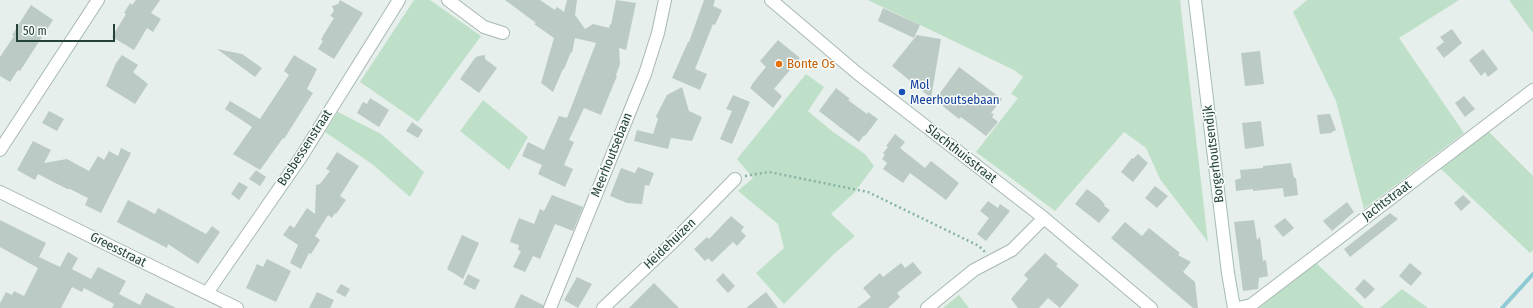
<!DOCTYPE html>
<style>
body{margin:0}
#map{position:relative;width:1533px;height:308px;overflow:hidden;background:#e6efeb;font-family:"Fira Sans Condensed",sans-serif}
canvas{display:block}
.scale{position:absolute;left:16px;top:24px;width:99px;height:18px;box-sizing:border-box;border:2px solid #24423a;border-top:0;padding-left:5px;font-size:12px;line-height:14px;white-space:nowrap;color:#24423a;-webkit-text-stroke:3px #f7fbf9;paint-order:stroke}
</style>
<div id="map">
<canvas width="1533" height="308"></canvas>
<div class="scale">50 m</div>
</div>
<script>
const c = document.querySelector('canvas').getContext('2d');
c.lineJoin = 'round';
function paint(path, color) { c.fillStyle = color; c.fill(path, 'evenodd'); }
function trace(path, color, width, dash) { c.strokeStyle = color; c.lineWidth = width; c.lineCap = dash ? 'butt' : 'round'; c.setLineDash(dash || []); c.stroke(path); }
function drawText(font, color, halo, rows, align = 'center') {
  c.font = font + ' "Fira Sans Condensed",sans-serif'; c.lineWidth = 3; c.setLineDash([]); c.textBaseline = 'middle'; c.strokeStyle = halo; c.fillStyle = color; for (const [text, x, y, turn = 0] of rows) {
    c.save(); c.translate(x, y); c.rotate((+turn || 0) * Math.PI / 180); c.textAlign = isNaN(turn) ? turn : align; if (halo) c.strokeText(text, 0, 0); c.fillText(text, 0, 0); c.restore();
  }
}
const green = new Path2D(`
 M414,0H430L481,36L418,122L360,82Z
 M868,0H1180L1208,242L1160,179L1146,148L1124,132L1055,211L976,152L1018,98L1011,94L1023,77L1014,70Z
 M1307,0H1459L1399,38L1464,133L1364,209L1336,101L1293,12Z
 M1509,0H1533V33Z
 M806,74L824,87L808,111L833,132L865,154L874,166L854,193L831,214L855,236L834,254L784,304L756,273L784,248L778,224L738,191L753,178L737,159Z
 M483,100L528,137L509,170L460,131Z
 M338,112L381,134L424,172L410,197L372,164L325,132Z
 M1488,131L1533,176V250L1530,253L1441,169Z
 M1316,263L1364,308H1259Z
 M1402,289L1428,308H1380Z
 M959,295L969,308H943Z`);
const stream = new Path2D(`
 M1502,308L1533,274`);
const building = new Path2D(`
 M136,0H160L151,13L161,19L153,32L147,28L134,50L112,37L126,14L124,13L130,3L132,5Z
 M340,0L363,13L334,59L318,49L323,41L321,40L324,34L334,18L330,16L334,11L332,6L338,4Z
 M505,0H540L555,10L557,7L564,12L567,0H577L575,15L585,29L593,24L609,28L610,24L611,25L616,0L636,3L626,50L619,48L620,64L616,75L617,76L601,115L584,108L569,140L574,142L564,165L573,169L565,187L538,174L542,165L522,156L528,142L544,150L559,116L567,118L596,43L575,38L572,53L571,52L564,69H563L553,92L541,83L554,38L534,24L536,23Z
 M704,0H715L713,6L722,10L715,25L713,24L695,69L707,74L700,90L672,78L688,42H689Z
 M31,5L53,20L20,71L18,70L10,82L0,76V57L14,36L12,35Z
 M883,8L920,25L914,38L878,21Z
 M1452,29L1462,43L1444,58L1436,48L1444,42L1440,37Z
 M917,35L941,39L931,98L892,66Z
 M778,40L800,58L774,89L782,96L773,108L750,88L753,83L766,67L760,61Z
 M217,49L242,54L262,68L255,77Z
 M1483,49L1498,69L1488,77L1485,72L1481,76L1469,60Z
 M1260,51L1264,84L1245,86L1241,53Z
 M122,55L138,65L133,72L148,84L135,104L106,86L116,63Z
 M294,55L317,69L307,89L313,93L284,139L283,138L260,170L233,154L252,127L225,109L230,101L260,119L289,75L284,71Z
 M485,55V59L497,68L479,93L460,79L475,58L478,56Z
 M959,67L1002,99L991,113L994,114L992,117L998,122L986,136L961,117L959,119L935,100Z
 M682,87L689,111L702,117L692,141L671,138L668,149L634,141L637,130L653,134L658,119L656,116L667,95Z
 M836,88L850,99L848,100L867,114L868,112L878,119L865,136L864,135L859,142L819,111Z
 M733,95L750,102L732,144L720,139L732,111L726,109Z
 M1464,96L1475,109L1465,117L1455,103Z
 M370,98L389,110L379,127L357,113L363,102L367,104Z
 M49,111L64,119L57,131L42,123Z
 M1327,114H1330L1336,130L1332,132V133L1320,134L1317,115Z
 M1261,121L1264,146L1245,149L1242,123Z
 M412,122L423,130L418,138L406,131Z
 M895,134L905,142L900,148L925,168L931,161L959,183L946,200L910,173L903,183L883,169L887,163L882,159L885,155L883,153L888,147L886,146Z
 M33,141L51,150L44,163L67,159L89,171L98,156L104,160L109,151L118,156L121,148L131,153L101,213L85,205L88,198L70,189H67L38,174L35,180L17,170Z
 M337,152L359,166L340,196L346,200L336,214L335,213L332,218L328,215L315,236L320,240L311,254L309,253L301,269L290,263L298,245L283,235L290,225L294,228L307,208L315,214L316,185L320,184L330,171L326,169Z
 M1138,154L1148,163L1133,182L1121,172L1132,158L1133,159Z
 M1291,163L1294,178H1296L1298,195L1284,197L1283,188L1253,191V189L1236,191L1235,180L1241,178L1240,170L1263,168V166Z
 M638,167L654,173L649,186L645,185L642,204L627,203L610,196L621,168L635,173Z
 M256,170L266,177L260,186L249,179Z
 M239,182L248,187L239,200L231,194Z
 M1155,186L1168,196L1157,208L1145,198Z
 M1087,189L1099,198L1105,205L1104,206L1110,210L1099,223L1075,204Z
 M552,195L583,207L573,231L555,224L540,259L533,256L525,272L513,267L521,251L518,250L519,245L510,242L513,233L519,218L534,224L540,209L544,211Z
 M1463,195L1471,202L1461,211L1454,203Z
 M128,200L155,214L158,208L206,234L212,226L220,232L198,264L168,244L167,248L117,222Z
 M988,201L998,208L1000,204L1010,211L986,241L977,234L989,218L980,211Z
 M1347,202L1354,212L1332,231L1323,221Z
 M1390,213L1398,219L1350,257L1344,249Z
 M731,216L744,227L741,231L746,236L737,246L733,242L712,262L708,258L705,261L694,249L707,237L709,239Z
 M1285,218L1294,228L1283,237L1274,226Z
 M0,220L46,243L39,257L60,267L68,252L78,258L72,269L91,279L98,267L126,281L119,294L140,305L146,293L176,308H112L114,304L84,288L82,292L72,287L61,308H0V303L6,292L12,295L14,291L24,296L38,268L0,247Z
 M1254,220L1257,240L1260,237L1263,261L1266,260L1268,276L1259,278L1258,289L1243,291L1234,222Z
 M1125,222L1142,236L1149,228L1180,253L1178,255L1191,262L1183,272L1195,282L1198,308H1193L1111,238Z
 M462,235L479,243L463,279L447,269Z
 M1045,253L1058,264L1056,266L1079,285L1060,308L1048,298L1039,308H1018L1011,299L1028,279L1024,275Z
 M267,259L291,271L276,302L246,288L257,264L263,267Z
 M913,262L922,273L897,293L900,297L888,308H857L871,297L863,288L880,273L883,277L901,263L905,268Z
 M1410,263L1422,273L1411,286L1399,276Z
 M723,273L735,286L728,293L716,280Z
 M468,274L480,280L475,290L463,284Z
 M577,277L592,284L578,308L564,300Z
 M1364,279L1375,289L1365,299L1355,289Z
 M654,283L679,308H629Z
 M341,284L350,289L345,297L336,292Z
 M317,292L334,300L330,308H309Z
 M766,292L778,308H746Z
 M521,294L543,305V308H514Z`);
const path = new Path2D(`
 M745,176L769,172L868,192L979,246L985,252`);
const minor = new Path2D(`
 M448,0L484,27L503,33
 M771,0L857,73L1044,218L1151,308
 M0,150L98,0
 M0,192L237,308
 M207,293L301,157L399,0
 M603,308L670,245L735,179
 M927,308L974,270L1012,250L1044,218
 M1238,308L1251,305L1533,90`);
const tertiary = new Path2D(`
 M550,308L645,74L658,33L665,0`);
const secondary = new Path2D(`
 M1195,0L1228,273L1234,308`);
const markers = [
 [779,64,4,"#e8710a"],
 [902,92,4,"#1a4fb4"]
];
const foodNames = [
 ["Bonte Os",787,64]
];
const transitNames = [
 ["Mol",910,85],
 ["Meerhoutsebaan",910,100]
];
const streetNames = [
 ["Bosbessenstraat",305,148,-57],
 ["Slachthuisstraat",961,154,38],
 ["Borgerhoutsendijk",1214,154,-97],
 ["Meerhoutsebaan",612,155,-68],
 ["Jachtstraat",1387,201,-37],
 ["Heidehuizen",670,244,-44],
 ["Greesstraat",118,250,27]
];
paint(green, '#bfe0c8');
trace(stream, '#8ec9d4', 4);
paint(building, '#bbcac4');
trace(minor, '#a8b8b2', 14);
trace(tertiary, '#a8b8b2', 14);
trace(secondary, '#a4bbb3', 14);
trace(path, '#86b3a5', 2.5, [2, 3]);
trace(minor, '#fff', 12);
trace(tertiary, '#fff', 12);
trace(secondary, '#fff', 12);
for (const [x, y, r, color] of markers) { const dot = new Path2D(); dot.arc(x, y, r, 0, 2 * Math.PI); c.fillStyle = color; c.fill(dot); trace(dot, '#f7fbf9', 1.5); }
drawText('13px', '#c56008', '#f7fbf9', foodNames, 'left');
drawText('13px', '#164399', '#f7fbf9', transitNames, 'left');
drawText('13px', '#24423a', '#f7fbf9', streetNames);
</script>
